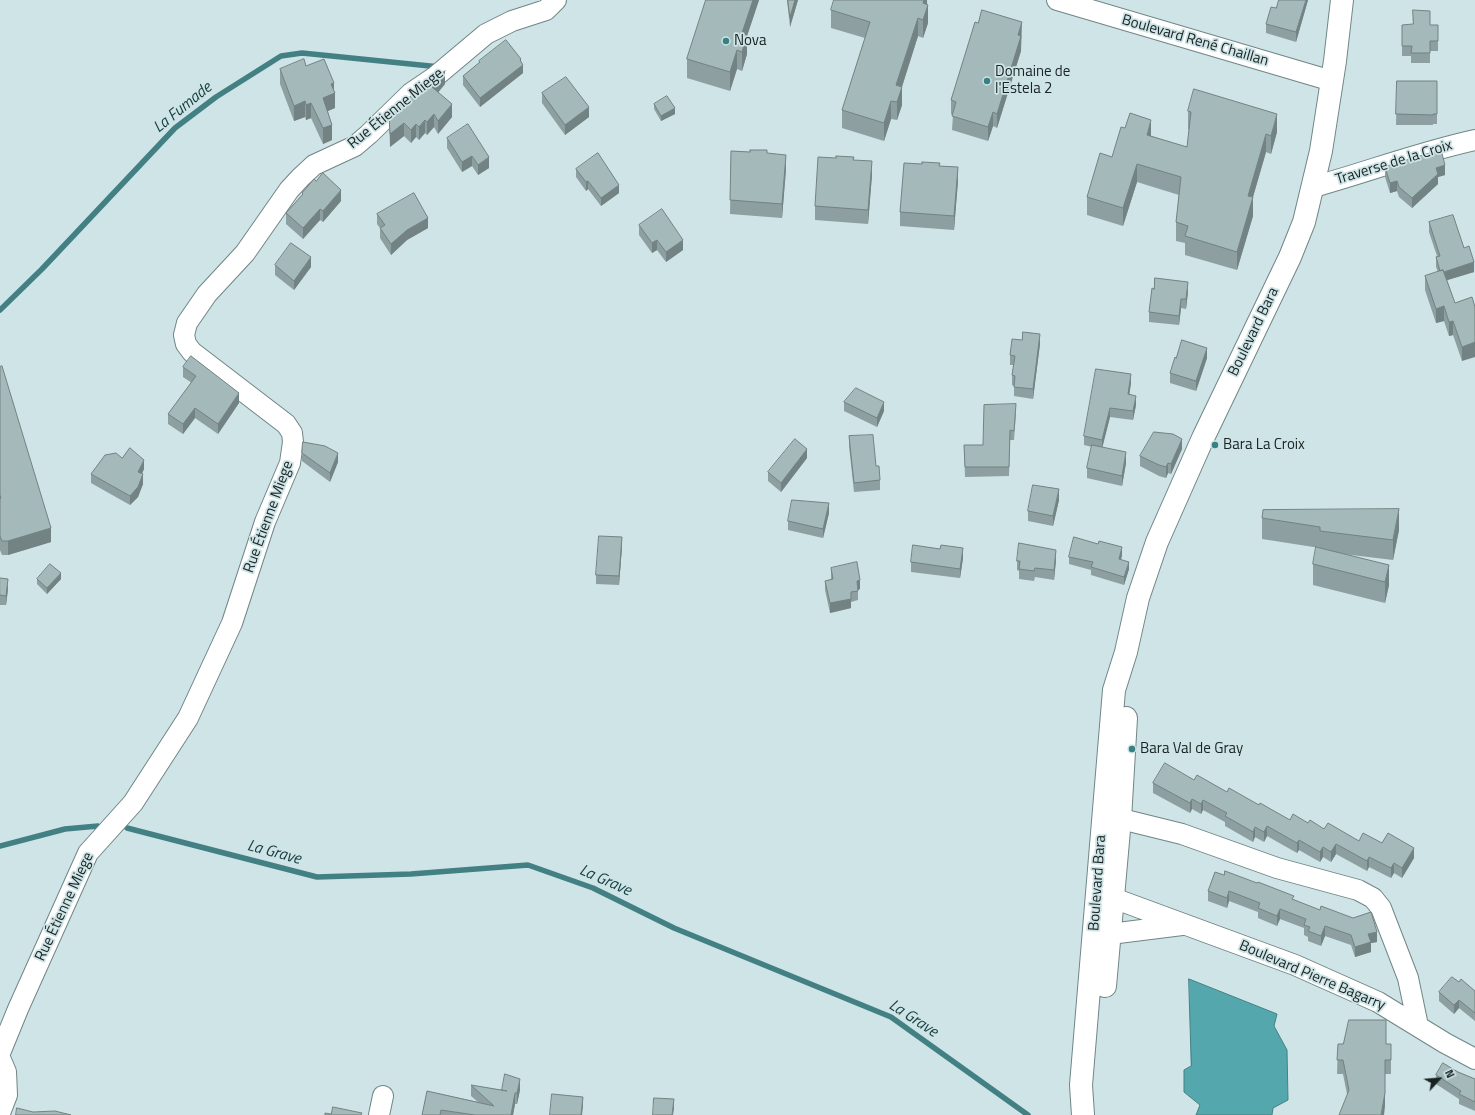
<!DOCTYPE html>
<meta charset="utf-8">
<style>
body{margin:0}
#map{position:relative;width:1475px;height:1115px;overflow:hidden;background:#cee4e6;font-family:"Titillium Web",sans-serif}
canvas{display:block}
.north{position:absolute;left:1419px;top:1059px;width:40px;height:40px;-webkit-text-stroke:3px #cee4e6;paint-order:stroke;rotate:64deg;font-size:11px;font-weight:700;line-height:16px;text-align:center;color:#1a2323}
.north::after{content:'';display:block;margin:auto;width:14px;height:18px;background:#1a2323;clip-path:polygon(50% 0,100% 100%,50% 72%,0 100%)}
</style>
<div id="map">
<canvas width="1475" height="1115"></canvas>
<div class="north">N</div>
</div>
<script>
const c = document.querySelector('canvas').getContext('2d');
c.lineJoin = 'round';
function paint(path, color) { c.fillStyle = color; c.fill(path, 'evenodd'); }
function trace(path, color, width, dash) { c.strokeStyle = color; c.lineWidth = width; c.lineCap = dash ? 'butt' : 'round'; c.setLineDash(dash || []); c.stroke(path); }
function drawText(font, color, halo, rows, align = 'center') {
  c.font = font + ' "Titillium Web",sans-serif'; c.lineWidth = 3.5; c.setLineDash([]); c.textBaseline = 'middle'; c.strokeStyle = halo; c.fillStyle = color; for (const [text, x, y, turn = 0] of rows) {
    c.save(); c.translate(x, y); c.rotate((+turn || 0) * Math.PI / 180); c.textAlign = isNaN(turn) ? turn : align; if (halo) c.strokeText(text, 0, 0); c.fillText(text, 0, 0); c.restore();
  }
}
const water = new Path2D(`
 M1189,979L1277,1014L1274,1026L1287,1050L1288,1100L1273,1108L1272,1115H1196L1200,1105L1184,1092V1070L1191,1066Z`);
const stream = new Path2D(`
 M0,310L42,269L175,128L216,97L281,56L302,53L440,67
 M127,828L317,877L411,874L528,865L593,888L674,928L891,1017L1028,1115
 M0,846L65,829L98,826`);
const minor = new Path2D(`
 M1057,0L1332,81
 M1313,187C1367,172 1420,152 1475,140
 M1105,815L1182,834L1277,868L1358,890L1373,898L1381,908L1408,978L1418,1026
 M1097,895L1113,898L1295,965L1378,1002L1445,1043L1475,1059
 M1095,932L1110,934L1182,925
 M0,1053L18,1009L88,853L133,803L188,718L232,623L265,522L290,463L293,442L292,433L286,424L192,352L186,344L184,335L187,323L207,294L245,253L289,190L301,177L314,165L355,146L369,134L411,93L436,76L486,34L512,21L546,10L556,0
 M0,1058L6,1072L7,1095L0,1113
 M379,1115L383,1096`);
const tertiary = new Path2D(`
 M1105,986L1120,819L1126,718
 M1083,1115L1081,1085L1114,690L1126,652L1138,598L1157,542L1203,438L1290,257L1304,222L1321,151L1335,61L1342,0`);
const wall = new Path2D(`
 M706,0H759L747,36V54L742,71L737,69L730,91L687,78V59Z
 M787,0H798L790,27Z
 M927,0L928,23L923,38L918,36L902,87V105L897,120L891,119L884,141L842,128V110L865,38L831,28V10Z
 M1308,0L1296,42L1266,33V24L1276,8Z
 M1413,10L1430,25H1438V51H1430V63H1411V56H1402V25H1413Z
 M1022,36L1021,39V51L997,128L993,126L988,141L952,130L953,115L951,114V100Z
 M479,61L521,62L523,73L480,107L463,85V76L479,63Z
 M306,66L334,91L335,108L328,111L332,140L323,144L311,118L306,120L305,117L294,121L280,84V69Z
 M1397,81H1437V124H1433V125H1396Z
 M445,84L438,92L452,117L438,134L434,127L427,135L425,133L419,140L416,137L411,143L404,136L390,147L389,117Z
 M542,93L589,117L565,135L542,103Z
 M654,104L675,114L661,121L654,109Z
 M1188,111L1277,132L1271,154L1266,152L1253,197V216L1237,270L1185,255V243L1176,241V222L1179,195L1137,182L1123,226L1087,215V197L1112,157L1151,136L1187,147L1189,130L1188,129Z
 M447,138L489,168L478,175L472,166L462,172L447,148Z
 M731,151L767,153L786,169L782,218L730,214Z
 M836,158L854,160L872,175L868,224L815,220V206Z
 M922,164L940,166L958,181L954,230L900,226V212Z
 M1385,167L1445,175L1438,177V184L1412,208L1399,197L1397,191L1390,193L1385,177Z
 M576,169L619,193L601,206L588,189L586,191L576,177Z
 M316,181L341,201L323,222L320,220L303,239L286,224V213L302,195V193Z
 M377,214L428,228L407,240L391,255L380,238V228L377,224Z
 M1429,222L1464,248L1474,272L1447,280L1455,303L1472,297L1462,361L1453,335L1449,336L1444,321L1436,323L1425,290V276L1438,272L1436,267V257L1437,256L1429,232Z
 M639,225L683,250L666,262L657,250L652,253L639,235Z
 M275,265L311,267L294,290L275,275Z
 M1188,292L1186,309L1181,308L1179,325L1149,322V312Z
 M1040,344L1033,399L1014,396V386L1012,385V375L1014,365H1010V355Z
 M1207,358L1196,391L1170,383V373Z
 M0,367L51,542L8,555H2L0,550Z
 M183,367L239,403L218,434L195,418L183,434L168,424V414L192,383L183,377Z
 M1131,383L1129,395L1136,405L1133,420L1110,417L1102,447L1126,463L1122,486L1087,478V468L1092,447L1084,445V436Z
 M844,402L884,411L877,427L844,411Z
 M1016,413L1014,440H1010L1009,476L965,477L964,445H983Z
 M849,436L876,466L880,480V490L854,492L849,446Z
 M1182,449L1171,474L1168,473L1166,478L1159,476L1140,466V456Z
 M302,453L338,462L330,482L302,461Z
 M122,458L144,469L142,474L143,484L138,497L130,505L91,483V474Z
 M807,458L781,492L768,481V472Z
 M1059,500L1053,526L1028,521V511Z
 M829,513L823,538L788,530V521Z
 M1262,518L1399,530L1393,560L1343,554L1389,565V585L1385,603L1313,585V564L1320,548L1262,539Z
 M622,547L619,585L596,584V575Z
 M940,549L963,558L960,578L911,572V562Z
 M1122,555L1121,560L1129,569L1124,585L1091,575V570L1069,564V557Z
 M1056,560L1054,580L1035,577L1034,581L1019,579V571L1017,570V561Z
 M831,568L860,589L858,590V600L851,602V608L830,613L825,590V581L831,579Z
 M0,578L8,589L6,605H0Z
 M37,579H61L47,594L37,584Z
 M1194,780L1227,792L1259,805L1290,820L1308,823L1359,841L1382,843L1414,858L1402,878L1394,873L1391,878L1369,867L1367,871L1336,854L1331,862L1323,857L1320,862L1299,850L1297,853L1267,836L1264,842L1255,837L1253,842L1225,826V822L1203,810L1201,814L1192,809L1190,813L1153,793V783Z
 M1215,872L1294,900L1377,942L1371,943V952L1355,957L1351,945L1325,936L1321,946L1308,941V937L1304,935V928L1280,919L1277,926L1258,918V912L1229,901L1227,908L1208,901V891Z
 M1459,982L1475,991V1021L1459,1008L1454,1014L1439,1001V992Z
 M1338,1044H1391V1074H1385V1106L1347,1094L1343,1074H1337Z
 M1458,1072L1475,1079V1111L1459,1104V1099L1436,1084V1075Z
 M471,1085L502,1090H520L517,1104H515L513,1115H422L427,1091L478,1102L471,1096Z`);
const shadedWall = new Path2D(`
 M753,0H759L747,36V54L742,71V33Z
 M795,0H798L790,27V17Z
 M924,0H927V7L928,5V23L923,38V3Z
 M1306,0H1308L1296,42V32Z
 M918,18V36L897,102L896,85Z
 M1022,22L1021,51L997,128V114L1018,35Z
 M737,50V69L730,91V72Z
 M521,59V66L523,65V73L480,107V98Z
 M445,71V84L432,100V87Z
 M334,83V93H335V108L323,113V98L331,84Z
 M902,87V105L897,120V102Z
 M305,101V117L294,121V106Z
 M891,101V119L884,141V123Z
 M311,103V118L306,120V105Z
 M452,104V117L438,134V121Z
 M589,107V117L565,135V125Z
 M675,108V114L661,121V116Z
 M993,112V126L988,141V127Z
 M434,114V127L427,135V122Z
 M1277,114V132L1271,154V136Z
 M425,120V133L419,140V127Z
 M1151,120V138L1147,135Z
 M404,123V136L390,147V134Z
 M416,124V137L411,143V130Z
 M332,125V140L323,144V128Z
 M1266,134V152L1248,214V196Z
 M786,155V169L782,218V204Z
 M472,156V166L462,172V162Z
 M489,157V168L478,175V165Z
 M872,161V175L868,224V210Z
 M1137,164V182L1123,226V208Z
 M1445,165V175L1438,177V184L1412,208V198L1436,168Z
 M958,167V181L954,230V216Z
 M588,181V189L586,191V182Z
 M1397,181V191L1390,193V183Z
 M619,185V193L601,206V198Z
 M341,190V201L323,222V211Z
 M1253,197V216L1237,270V252Z
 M320,209V220L303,239V228Z
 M428,218V228L407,240L391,255V244L407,230Z
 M657,240V250L652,253V243Z
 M683,240V250L666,262V252Z
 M311,257V267L294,290V281Z
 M1474,262V272L1441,282V273Z
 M1188,282V292L1186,309V299Z
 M1181,299V308L1179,325V316Z
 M1444,306V321L1436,323V309Z
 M1453,321V335L1449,336V322Z
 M1040,334V344L1033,399V389Z
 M1475,342V357L1462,361V347Z
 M1207,348V358L1196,391V381Z
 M1131,374V383L1128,404V394Z
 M239,393V403L218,434V424Z
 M1136,396V405L1133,420V411Z
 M884,402V411L877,427V418Z
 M195,408V418L183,434V424Z
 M1110,408V417L1102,449V440Z
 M1182,439V449L1171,474V464Z
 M807,449V458L781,492V483Z
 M1126,452V463L1122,486V476Z
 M338,453V462L330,482V473Z
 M144,460V469L138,481V472Z
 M1168,463V473L1166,478V467Z
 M143,474V484L138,497L130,505V496Z
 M1059,489V500L1053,526V516Z
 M829,503V513L823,538V529Z
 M1399,509V530L1393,560V540Z
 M51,528V542L8,555V541Z
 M622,537V547L619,585V576Z
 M1122,547V555L1119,567V559Z
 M963,548V558L960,578V569Z
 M1056,550V560L1054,580V570Z
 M1129,562V569L1124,585V577Z
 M1389,565V585L1385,603V582Z
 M61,573V579L47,594V588Z
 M8,579V589L6,605V596Z
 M860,580V589L857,590V581Z
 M851,599V608L830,613V603Z
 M1192,799V809L1190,813V803Z
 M1203,800V810L1201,814V804Z
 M1267,826V836L1264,842V832Z
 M1255,827V837L1253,842V832Z
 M1299,840V850L1297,853V843Z
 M1336,844V854L1331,862V852Z
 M1323,847V857L1320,862V852Z
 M1414,848V858L1402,878V868Z
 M1369,857V867L1367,871V861Z
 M1394,863V873L1391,878V868Z
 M1229,891V901L1227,908V898Z
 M1280,909V919L1277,926V916Z
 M1325,926V936L1321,946V936Z
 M1377,932V942L1371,943V952L1355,957V947L1368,934Z
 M1459,1000V1008L1454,1014V1005Z
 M520,1079V1090L517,1104V1093Z
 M515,1093V1104L513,1115H511Z
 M1385,1093V1106L1384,1115H1381Z
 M583,1097V1106L582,1115H581Z
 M674,1099V1109L673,1115H672Z`);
const building = new Path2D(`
 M706,0H753L742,33L747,35L742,52L737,50L730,72L687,59Z
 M788,0H795L790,17Z
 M834,0H924L923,3L928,5L923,20L918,18L896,85L902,87L897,102L891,101L884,123L842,110L870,22L831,10Z
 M1279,0H1306L1296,32L1266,24L1271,7L1276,8Z
 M982,10L1022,22L1018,35L1021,36L997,114L993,112L988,127L952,116L956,102L951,100L975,22L978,23Z
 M1413,10L1430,11V25H1438V41H1430V53H1411L1412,46H1402V25L1413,24Z
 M506,40L521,59L520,60L523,65L480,98L463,76L480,62L479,61Z
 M304,59L306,66L324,59L334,83L331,84L335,93L323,98L332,125L323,128L311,103L306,105L305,101L294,106L280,69Z
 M445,71L432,87L452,104L438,121L434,114L427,122L425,120L419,127L416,124L411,130L404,123L390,134L389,117L418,89Z
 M566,77L589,107L565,125L542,93Z
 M1397,81H1437V114H1433V115L1396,114Z
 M1194,89L1277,114L1271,136L1266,134L1248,196L1253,197L1237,252L1185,236L1188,226L1176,222L1181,177L1137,164L1123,208L1087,197L1100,153L1112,157L1121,127L1125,128L1130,113L1151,120L1147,135L1187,147L1191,112L1188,111Z
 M667,96L675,108L661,116L654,104Z
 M468,124L489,157L478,165L472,156L462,162L447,138Z
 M750,150H767V153L786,155L782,204L730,200L731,151L750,152Z
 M1441,150L1445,165L1436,168L1438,174L1412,198L1399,187L1397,181L1390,183L1385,167Z
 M598,153L619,185L601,198L588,181L586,182L576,169Z
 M836,156L854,157L853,160L872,161L868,210L815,206L818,157L836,158Z
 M922,162L940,163L939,166L958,167L954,216L900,212L904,163L922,164Z
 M323,173L341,190L323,211L320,209L303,228L286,213L303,194L302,193L314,179L316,181Z
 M414,193L428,218L407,230L391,244L380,228L385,225L377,214Z
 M662,209L683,240L666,252L657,240L652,243L639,225Z
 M1453,215L1464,248L1469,246L1474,262L1444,272L1443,270L1440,271L1436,257L1440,256L1429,222Z
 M291,243L311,257L294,281L275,265Z
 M1443,270L1455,303L1472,297L1475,307V342L1462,347L1453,321L1449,322L1444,306L1436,309L1425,276Z
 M1155,278L1188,282L1186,299H1181L1179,316L1149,312L1152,288L1154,289Z
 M1023,332L1040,334L1033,389L1014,387L1015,376L1012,375L1015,356L1010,355L1012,339L1022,340Z
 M1182,340L1207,348L1196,381L1170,373L1175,357L1176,358Z
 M191,356L239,393L218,424L195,408L183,424L168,414L196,376L183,367Z
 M2,366L51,528L8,541H2L0,536V499L1,498L0,495V367Z
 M1096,369L1131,374L1128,394L1136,396L1133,411L1110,408L1102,440L1084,436Z
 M856,388L884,402L877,418L844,402Z
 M1016,404L1014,431L1010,430L1009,467H965L964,445H983L984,405Z
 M1154,432L1173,434L1182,439L1171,464L1168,463L1166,467L1159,465L1140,456Z
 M873,435L876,466H879L880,480L854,483L849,436Z
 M795,439L807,449L781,483L768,472Z
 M303,442L325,446L338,453L330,473L302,453Z
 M1092,445L1126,452L1122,476L1087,468Z
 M130,448L144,460L138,472L143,474L138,487L130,496L91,474L105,455L116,453L122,458Z
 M1033,485L1059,489L1053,516L1028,511Z
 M792,500L829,503L823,529L788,521Z
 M1399,509L1393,540L1320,531V527L1262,518L1263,510Z
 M599,536L622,537L619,576L596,575Z
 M1074,537L1098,544L1099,541L1122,547L1119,559L1129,562L1124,577L1091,567L1093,562L1069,557Z
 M1019,543L1056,550L1054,570L1035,568L1034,571L1019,569L1020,561H1017Z
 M913,545L940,549L941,545L963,548L960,569L911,562Z
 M1316,547L1389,565L1385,582L1313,564Z
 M857,562L860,580L857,581L858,591L851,592V599L830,603L825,581L833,579L831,568Z
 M50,564L61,573L47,588L37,579Z
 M0,578L8,579L6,596L0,595Z
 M1165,763L1194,780L1197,775L1227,792L1229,788L1259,805L1260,803L1290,820L1293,814L1308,823L1310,820L1324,829L1328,823L1359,841L1363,833L1382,843L1388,833L1414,848L1402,868L1394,863L1391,868L1369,857L1367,861L1336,844L1331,852L1323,847L1320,852L1299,840L1297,843L1267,826L1264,832L1255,827L1253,832L1225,816L1227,813L1203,800L1201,804L1192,799L1190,803L1153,783Z
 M1225,871L1257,883L1258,882L1294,896L1292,899L1320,910L1321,906L1353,918L1371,912L1377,932L1368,934L1371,942L1355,947L1351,935L1325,926L1321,936L1308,931L1310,927L1304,925L1306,919L1280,909L1277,916L1258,908L1260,903L1229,891L1227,898L1208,891L1215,872L1224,875Z
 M1452,977L1459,982L1461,979L1475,991V1013L1459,1000L1454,1005L1439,992Z
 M1349,1020H1386V1044H1391V1060H1385V1093L1381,1115H1339L1349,1090L1343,1060H1337L1338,1044H1343Z
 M1443,1063L1458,1072L1475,1079V1102L1459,1094L1461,1091L1436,1075Z
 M505,1074L520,1079L517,1093H515L511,1115H475L441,1110L440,1115H422L427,1091L494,1106L471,1085L507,1091L502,1090Z
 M552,1094L583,1097L581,1115H550Z
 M654,1098L674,1099L672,1115H653Z
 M333,1107L362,1113L361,1115H325V1113L331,1114Z
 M17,1108L33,1112L55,1111L71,1115H16Z`);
const markers = [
 [726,41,4,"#378084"],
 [987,81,4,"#378084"],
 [1215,445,4,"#378084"],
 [1132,749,4,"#378084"]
];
const poiNames = [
 ["Nova",734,41],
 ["Domaine de",995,72],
 ["l'Estela 2",995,89],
 ["Bara La Croix",1223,445],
 ["Bara Val de Gray",1140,749]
];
const streetNames = [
 ["Boulevard René Chaillan",1195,41,16],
 ["Rue Étienne Miege",396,109,-39],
 ["Traverse de la Croix",1394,163,-17],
 ["Boulevard Bara",1254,332,-64],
 ["Rue Étienne Miege",269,517,-70],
 ["Boulevard Bara",1098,883,-86],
 ["Rue Étienne Miege",65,907,-65],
 ["Boulevard Pierre Bagarry",1312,976,23]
];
const waterNames = [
 ["La Fumade",183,108,-39],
 ["La Grave",274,853,15],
 ["La Grave",605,881,24],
 ["La Grave",913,1019,33]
];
paint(water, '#54a8ad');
trace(water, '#438084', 1);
trace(stream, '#438084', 5.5);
trace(minor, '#718586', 22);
trace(tertiary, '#718586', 24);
trace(minor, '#fff', 20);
trace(tertiary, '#fff', 22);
paint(wall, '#8d9fa0');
paint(shadedWall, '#738282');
paint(building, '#a4b9ba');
trace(building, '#738282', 1);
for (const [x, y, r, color] of markers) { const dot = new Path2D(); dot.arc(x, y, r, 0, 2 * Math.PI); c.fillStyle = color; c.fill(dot); trace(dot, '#cee4e6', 1.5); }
drawText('15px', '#1a2323', '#cee4e6', poiNames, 'left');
drawText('15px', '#1a2323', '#cee4e6', streetNames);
drawText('italic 16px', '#153d40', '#cee4e6', waterNames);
</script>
